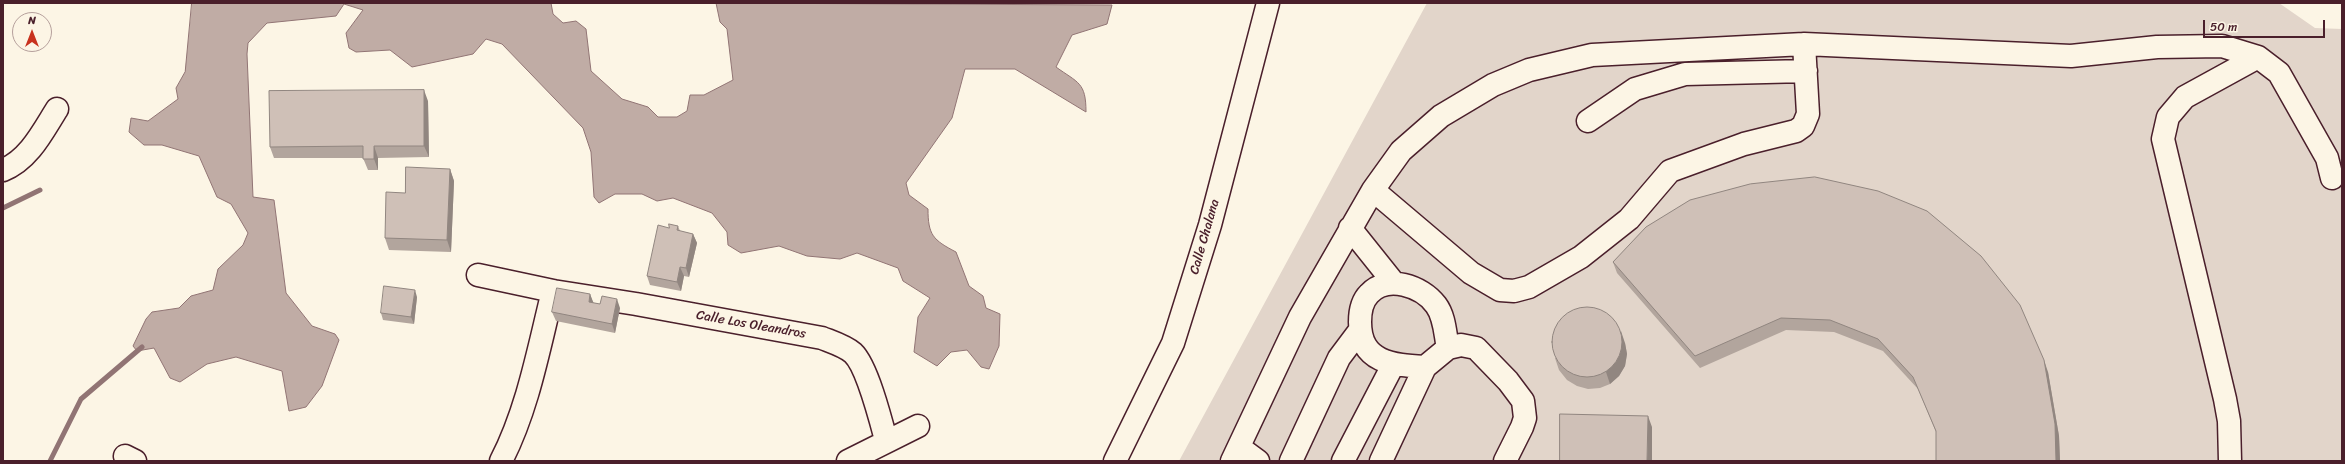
<!DOCTYPE html>
<style>
body{margin:0}
#map{position:relative;width:2345px;height:464px;overflow:hidden;background:#fcf5e5;font-family:Sriracha,sans-serif}
canvas{display:block}
.frame{position:absolute;inset:0;border:4px solid #4a1f2b;pointer-events:none}
.north{position:absolute;left:12px;top:12px;width:40px;height:40px;box-sizing:border-box;background:#fcf5e5;border:1px solid #b59f9b;border-radius:50%;rotate:0deg;font-size:11px;font-weight:700;line-height:16px;text-align:center;color:#4a1f2b}
.north::after{content:'';display:block;margin:auto;width:14px;height:18px;background:#c8321e;clip-path:polygon(50% 0,100% 100%,50% 72%,0 100%)}
.scale{position:absolute;left:2203px;top:20px;width:122px;height:18px;box-sizing:border-box;border:2px solid #4a1f2b;border-top:0;padding-left:5px;font-size:12px;line-height:14px;white-space:nowrap;color:#4a1f2b;-webkit-text-stroke:3px #fcf5e5;paint-order:stroke}
</style>
<div id="map">
<canvas width="2345" height="464"></canvas>
<div class="frame"></div>
<div class="north">N</div>
<div class="scale">50 m</div>
</div>
<script>
const c = document.querySelector('canvas').getContext('2d');
c.lineJoin = 'round';
function paint(path, color) { c.fillStyle = color; c.fill(path, 'evenodd'); }
function trace(path, color, width, dash) { c.strokeStyle = color; c.lineWidth = width; c.lineCap = dash ? 'butt' : 'round'; c.setLineDash(dash || []); c.stroke(path); }
function drawText(font, color, halo, rows, align = 'center') {
  c.font = font + ' Sriracha,sans-serif'; c.lineWidth = 3.5; c.setLineDash([]); c.textBaseline = 'middle'; c.strokeStyle = halo; c.fillStyle = color; for (const [text, x, y, turn = 0] of rows) {
    c.save(); c.translate(x, y); c.rotate((+turn || 0) * Math.PI / 180); c.textAlign = isNaN(turn) ? turn : align; if (halo) c.strokeText(text, 0, 0); c.fillText(text, 0, 0); c.restore();
  }
}
const green = new Path2D(`
 M1427,3H2279L2315,28L2342,29V461H1179Z`);
const water = new Path2D(`
 M192,3H551L553,14L563,23L576,21L586,29L591,71L622,99L648,107L658,117H677L687,111L690,95H704L733,80L727,29L720,22L716,3L1112,5L1107,24L1072,35L1056,67C1078,83 1086,82 1086,112L1015,69H965L952,118L906,183L909,195L928,209C928,235 933,240 956,252L969,286L983,296L986,308L1000,314L999,346L989,369L981,367L967,350L951,352L937,366L914,352L918,317L930,298L903,281L898,268L857,253L840,259L807,256L779,246L741,253L728,245L727,232L712,213L673,198L657,201L642,194H615L599,203L594,197L591,152L583,128L502,44L486,39L473,54L412,67L390,50L356,52L349,48L346,33L363,10L344,4L336,16L267,23L248,43L247,54L253,197L274,200L286,293L312,326L335,334L339,340L322,386L306,407L289,411L282,371L236,357L207,364L180,382L170,378L154,348L137,351L133,346L146,319L152,312L179,308L191,296L213,290L218,269L243,245L248,233L231,204L217,197L199,156L162,145H144L129,132L131,118L148,121L178,99L176,88L185,72Z`);
const stream = new Path2D(`
 M3,208L40,190
 M50,461L81,399L142,347`);
const minor = new Path2D(`
 M1588,121L1635,89L1685,74L1806,71
 M3,170C29,160 43,131 57,109
 M1373,190L1471,273L1500,290L1514,291L1529,287L1581,257L1629,219L1670,171L1744,144L1796,131L1803,126L1808,114L1804,44
 M1350,228L1394,283
 M478,275L553,291L636,304L822,338C832,342 845,346 853,353C867,366 881,421 886,440
 M1425,367C1393,365 1360,363 1360,322C1360,312 1362,301 1369,294C1387,274 1422,286 1436,305C1445,317 1445,334 1448,348
 M1239,447L1258,461
 M125,456L135,461
 M501,461C528,409 539,347 553,291
 M848,461L918,426
 M1115,461L1173,343L1210,225L1268,3
 M1232,461L1300,317L1373,190L1401,151L1441,116L1493,85L1529,70L1592,55L1804,44L2071,56L2157,47L2222,46L2258,57L2279,73L2327,158L2332,178
 M1291,461L1339,358L1360,330
 M1343,461L1393,365
 M1381,461L1425,367L1448,348L1461,345L1476,348L1508,381L1523,401L1525,418L1522,427L1505,461
 M2230,461L2229,421L2225,399L2163,139L2168,117L2185,97L2258,57`);
const wall = new Path2D(`
 M428,101L429,157L378,158V170H368L363,158H274L270,147Z
 M450,169L454,181L451,252L389,250L385,238L405,193Z
 M678,226L680,231L693,234L697,243L689,277L684,276L681,291L650,285L647,276L669,228Z
 M1613,262L2048,372L2059,436L2060,461H1936V432L1918,389L1883,351L1834,332L1786,330L1700,368L1617,273Z
 M590,294L593,303L620,308L615,333L556,321L552,312Z
 M417,297L414,324L383,320L381,313Z
 M1625,343L1627,354L1625,366L1619,376L1610,384L1600,388L1588,389L1577,386L1567,380L1559,370L1555,358Z`);
const shadedWall = new Path2D(`
 M424,90L428,101L429,157L424,146Z
 M374,146L378,158V170L374,159Z
 M450,169L454,181L451,252L447,240Z
 M693,234L697,243L689,277L686,268Z
 M680,267L684,276L681,291L677,282Z
 M415,290L417,297L414,324L411,317Z
 M590,294L594,304L589,302Z
 M617,299L620,308L615,333L612,324Z
 M1621,331L1625,343L1627,354L1625,366L1619,376L1610,384L1606,372Z
 M2044,360L2048,372L2059,436L2060,461H2056Z
 M1648,416L1652,427V461H1647Z`);
const building = new Path2D(`
 M424,90V146H374V159H363V146L270,147L269,91Z
 M406,167L450,169L447,240L385,238L386,192L405,193Z
 M1815,177L1878,191L1927,211L1981,256L2020,305L2044,360L2055,424L2056,461H1936V431L1913,377L1878,339L1830,320L1781,318L1695,356L1613,262L1646,227L1690,200L1750,184Z
 M669,224L678,226L677,230L693,234L686,268L680,267L677,282L647,276L658,225L669,228Z
 M384,286L415,290L411,317L381,313Z
 M557,288L590,294L589,302L600,304L602,296L617,299L612,324L552,312Z
 M1552 342a35 35 0 1 1 70 0a35 35 0 1 1-70 0Z
 M1560,414L1648,416L1647,461H1560Z`);
const streetNames = [
 ["Calle Chalana",1205,237,-74],
 ["Calle Los Oleandros",751,325,10]
];
paint(green, '#e2d5ca');
paint(water, '#c0aca5');
trace(water, '#917474', 1);
trace(stream, '#917474', 5);
trace(minor, '#4a1f2b', 25);
trace(minor, '#fcf5e5', 22);
paint(wall, '#b2a59d');
paint(shadedWall, '#918680');
paint(building, '#cfc0b7');
trace(building, '#918680', 1);
drawText('13px', '#4a1f2b', '#fcf5e5', streetNames);
</script>
